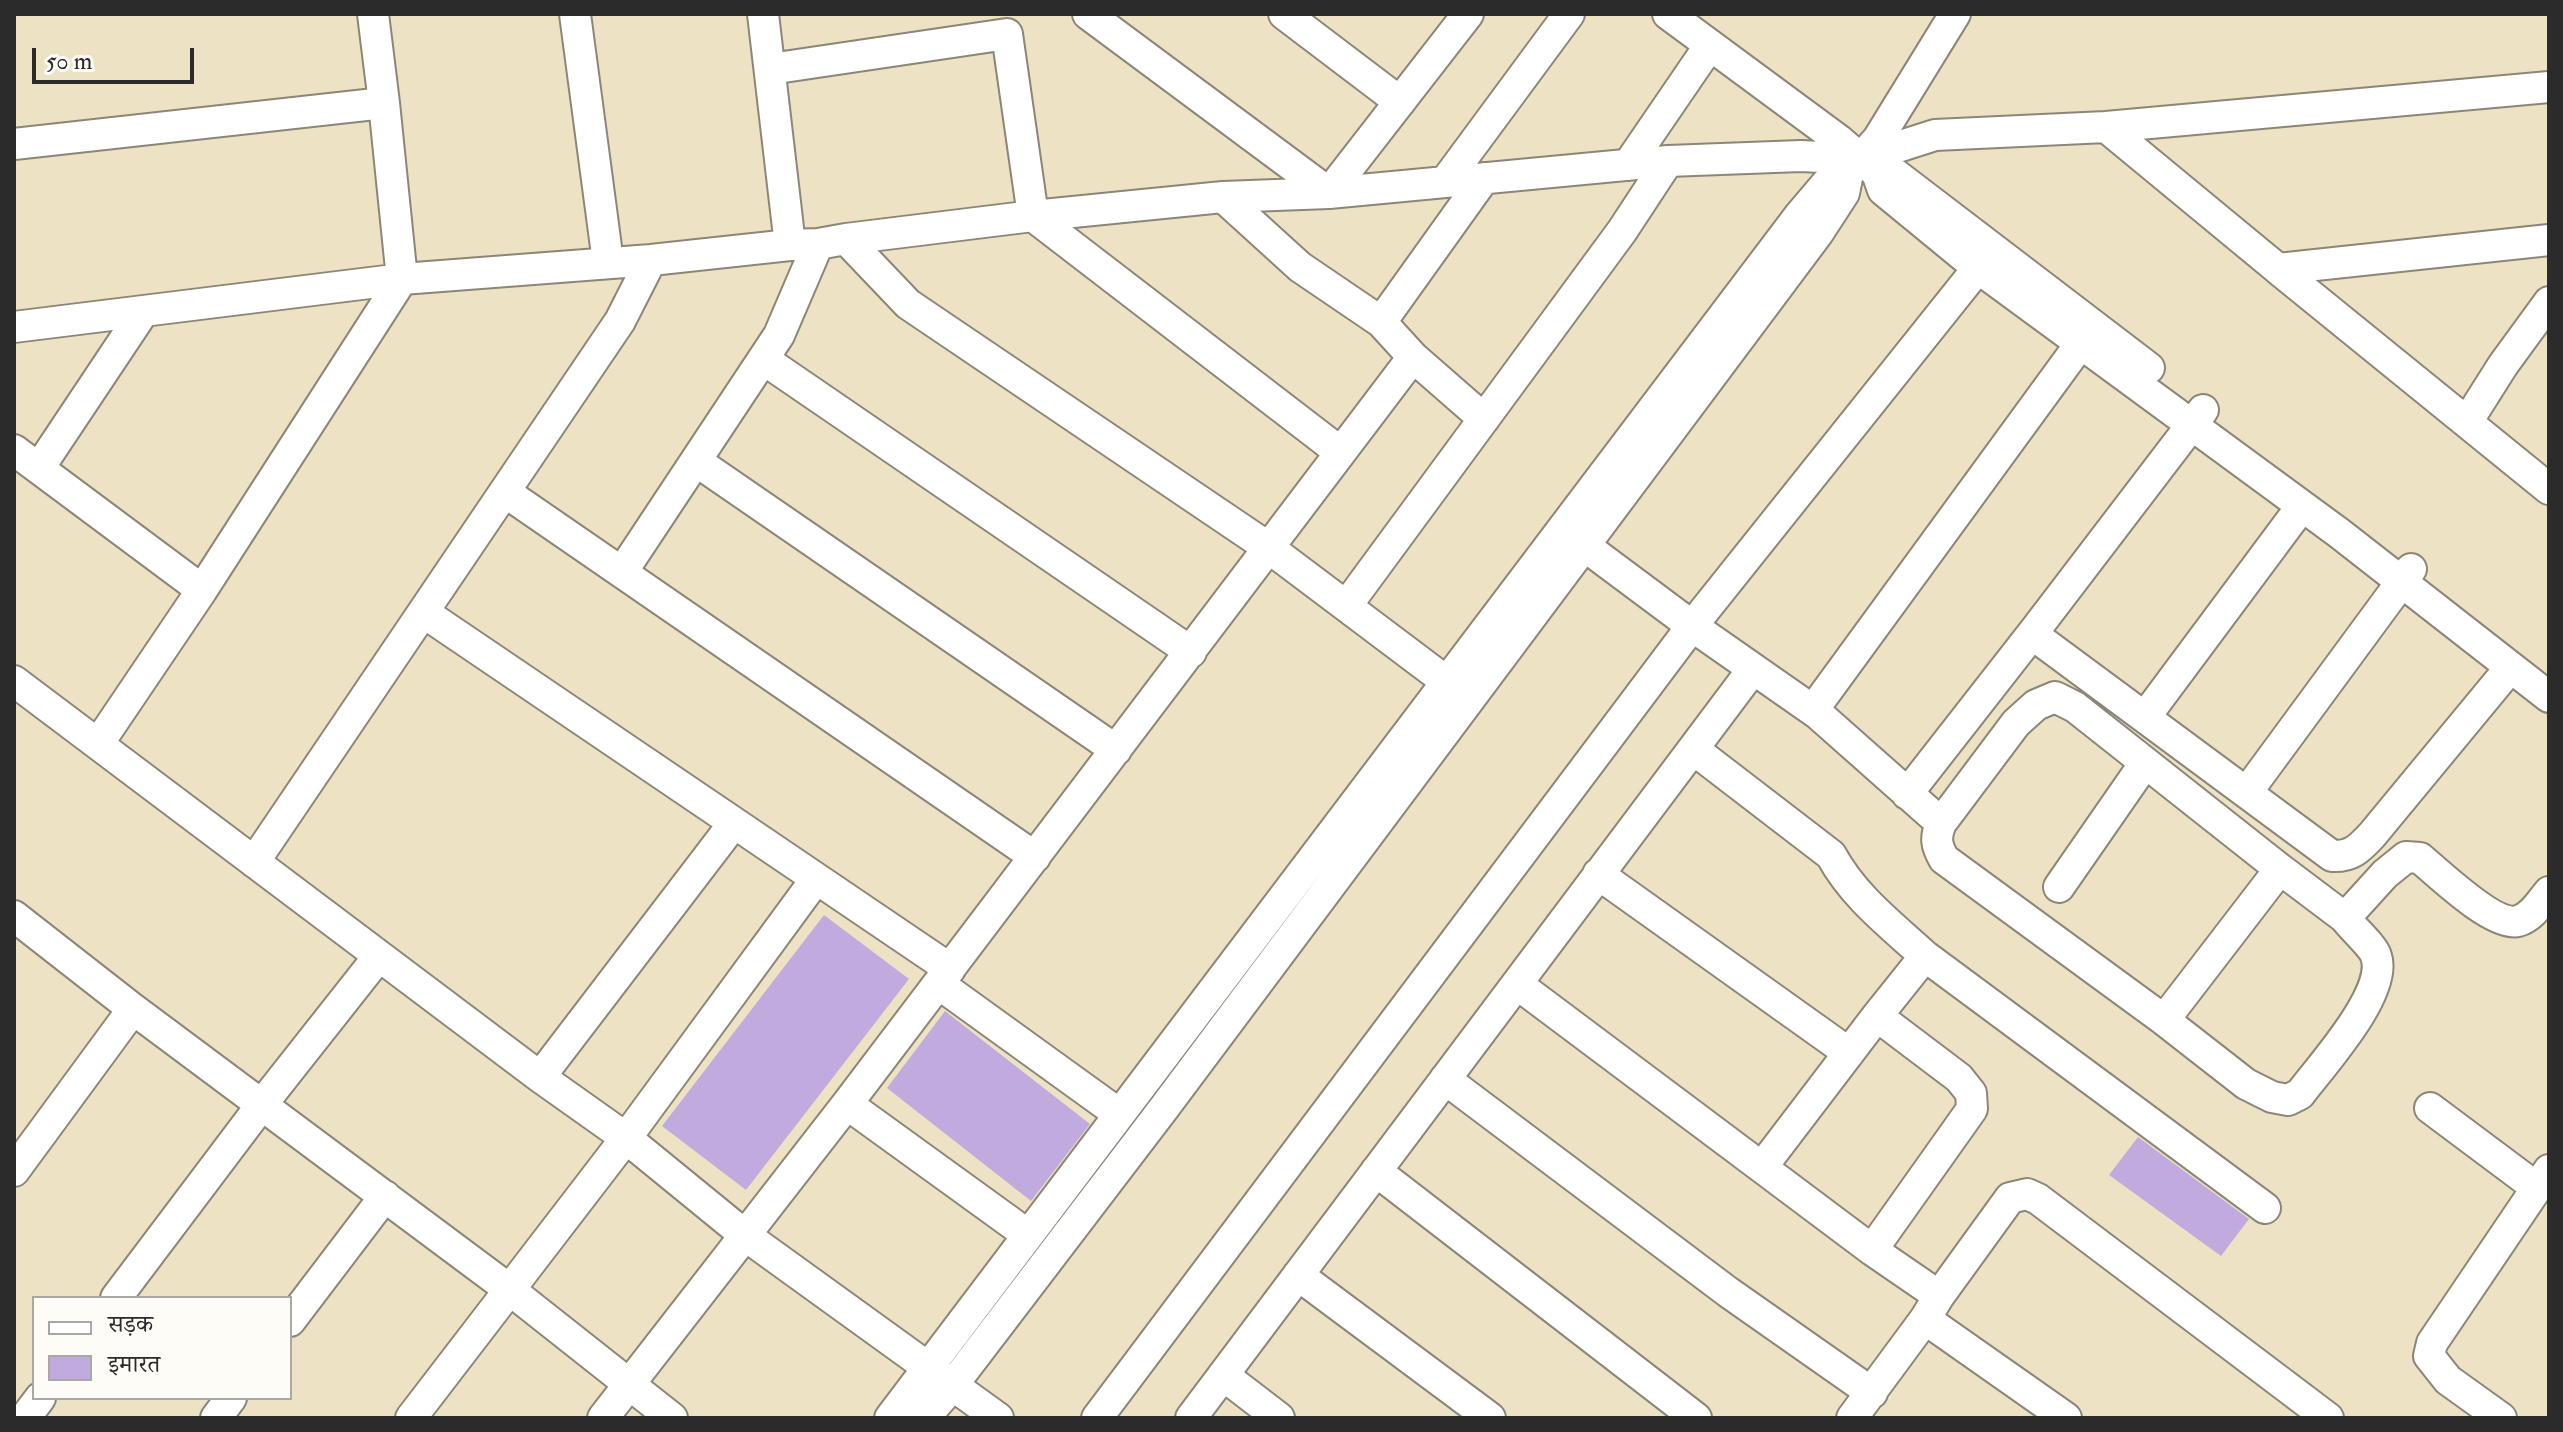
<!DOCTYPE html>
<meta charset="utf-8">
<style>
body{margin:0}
#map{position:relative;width:2563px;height:1432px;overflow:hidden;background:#eee2c4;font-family:"IM FELL Double Pica","Noto Serif Devanagari",serif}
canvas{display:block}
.frame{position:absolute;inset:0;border:16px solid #2b2b2b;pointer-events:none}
.legend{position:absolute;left:32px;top:1296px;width:260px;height:104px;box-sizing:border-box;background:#fdfcf7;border:2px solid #a9a8a5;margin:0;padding:10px 14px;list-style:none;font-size:24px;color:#2b2b2b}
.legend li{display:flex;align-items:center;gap:16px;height:40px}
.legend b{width:40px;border:2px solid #a9a8a5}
.scale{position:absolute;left:32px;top:48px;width:162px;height:36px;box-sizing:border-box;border:4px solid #2b2b2b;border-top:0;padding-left:10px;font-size:24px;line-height:28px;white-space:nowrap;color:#2b2b2b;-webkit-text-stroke:6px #fdfcf7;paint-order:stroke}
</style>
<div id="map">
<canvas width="2563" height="1432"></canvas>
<div class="frame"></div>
<ul class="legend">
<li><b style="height:10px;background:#fff"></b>सड़क</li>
<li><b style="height:22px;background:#c1abde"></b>इमारत</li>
</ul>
<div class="scale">50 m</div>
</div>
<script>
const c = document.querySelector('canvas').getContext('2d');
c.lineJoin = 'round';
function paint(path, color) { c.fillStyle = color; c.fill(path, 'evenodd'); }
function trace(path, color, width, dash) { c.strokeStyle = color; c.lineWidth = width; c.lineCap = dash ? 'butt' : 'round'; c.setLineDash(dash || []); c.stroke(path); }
const building = new Path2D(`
 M824,915L909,979L746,1190L662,1126Z
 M945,1011L1090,1124L1031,1201L887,1088Z
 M2138,1137L2249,1219L2221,1256L2109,1175Z`);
const minor = new Path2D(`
 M575,14L608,262
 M1088,14L1329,193L1468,14
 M1284,14L1400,102
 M1668,14L1840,141L1877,173L1883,190L1978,268L2339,533L2549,697
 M770,69L1007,34L1033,216L1340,452
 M2106,127L2278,269L2549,240
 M14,144L384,103L373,14
 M1628,165L1710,45
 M1887,173L1895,174L2149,368
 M1445,182L1569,14
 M1223,197L1300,267L1381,322
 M846,239L908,304L1269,548L1447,682
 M790,245L818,244L846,239L1033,216L1223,197L1329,193L1668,161L1801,156L1860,159L1935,135L2106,127L2549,87
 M2278,269L2549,489
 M14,327L402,279L651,260L790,245L763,14
 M1413,357L1484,419
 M763,359L1191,652
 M2467,422L2503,365L2549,302
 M14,450L202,590
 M696,461L1116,750
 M39,468L143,312
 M505,492L1035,857
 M1570,535L1692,626L1818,714L1941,823L2016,723L2036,705L2055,697L2075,707L2280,869
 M622,572L779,335L818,244
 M1347,605L1622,231L1668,161
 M423,612L950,969
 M2032,634L2203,410
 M14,681L540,1077L626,1138L746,1236L998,1418
 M1813,710L2081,343
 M2145,717L2302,506
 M98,744L202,590L402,279L384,103
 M1693,749L1831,855C1854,897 1890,924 1925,956L1877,1016
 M2247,792L2411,569
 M1907,794L2032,634L2332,856C2351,857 2359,849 2372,835L2510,668
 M1941,823C1935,838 1936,845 1944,859L2164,1020L2246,1084L2272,1097L2288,1100L2300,1094C2321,1066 2389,992 2376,956C2373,946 2352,928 2345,918
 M254,862L620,321L651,260
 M1598,874L1849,1053
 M2059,887L2145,763
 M14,916L133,1009L510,1290L672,1418
 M1925,956L2265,1208
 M939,984L1119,1114
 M1517,984L1872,1250L1939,1296L1925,1319L2066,1418
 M2164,1020L2280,869L2345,918L2385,874L2406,857L2420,858C2439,874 2494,927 2518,921C2532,917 2540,903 2549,892
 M540,1077L734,823
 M1445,1079L1728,1292L1872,1393
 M847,1104L1028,1235
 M2430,1108L2537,1188
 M1762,1167L1877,1016L1959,1078L1971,1093L1972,1109L1872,1250
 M14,1171L133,1009
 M1376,1171L1696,1418
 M1298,1275L1490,1418
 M1939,1296L2010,1198L2027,1194L2038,1199L2328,1418
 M116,1298L263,1103L379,956
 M290,1321L385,1196
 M1223,1375L1279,1418
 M25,1418L40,1398
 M216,1418L231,1398
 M411,1418L626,1138L816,879
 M603,1418L847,1104L1413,357L1381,322L1484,178
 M890,1418L1799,216L1827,183L1848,173L1878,139L1955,14
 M924,1418L952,1386L1164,1108L1818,233L1844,193L1848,173
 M1097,1418L1692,626L1978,268
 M1191,1418L1753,669
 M1852,1418L1925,1319
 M2501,1418L2448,1380L2429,1356L2432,1343L2549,1170`);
paint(building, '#c1abde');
trace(minor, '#8c8678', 34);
trace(minor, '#fff', 30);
</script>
